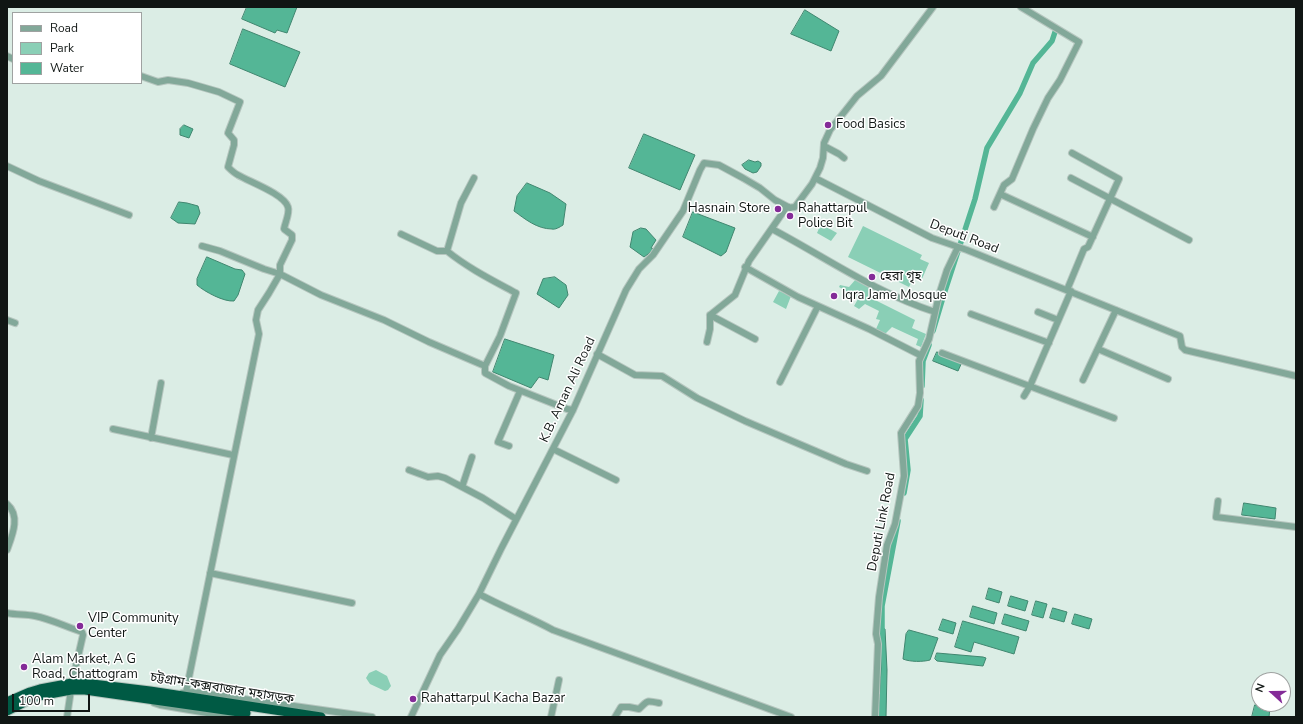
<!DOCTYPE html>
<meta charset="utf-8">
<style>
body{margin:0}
#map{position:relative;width:1303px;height:724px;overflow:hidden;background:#dbede5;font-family:"Nunito Sans",sans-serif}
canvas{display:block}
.frame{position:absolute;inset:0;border:8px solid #101614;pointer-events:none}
.legend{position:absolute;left:12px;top:12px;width:130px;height:72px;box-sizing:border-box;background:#fff;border:1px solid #9fa2a1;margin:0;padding:5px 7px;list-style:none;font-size:12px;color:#101614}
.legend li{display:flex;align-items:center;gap:8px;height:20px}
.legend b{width:20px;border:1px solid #9fa2a1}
.north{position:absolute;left:1251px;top:672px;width:40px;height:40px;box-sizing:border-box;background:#fff;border:1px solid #9fa2a1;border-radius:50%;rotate:291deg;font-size:11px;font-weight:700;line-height:16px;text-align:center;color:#101614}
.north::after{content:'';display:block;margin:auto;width:14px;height:18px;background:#842b98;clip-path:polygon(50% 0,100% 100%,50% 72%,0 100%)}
.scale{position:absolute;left:12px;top:694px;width:78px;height:18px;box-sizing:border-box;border:2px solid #101614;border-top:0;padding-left:5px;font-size:12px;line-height:14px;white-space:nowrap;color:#101614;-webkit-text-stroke:3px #fff;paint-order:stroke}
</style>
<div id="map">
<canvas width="1303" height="724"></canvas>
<div class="frame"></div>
<ul class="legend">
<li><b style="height:5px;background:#82a899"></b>Road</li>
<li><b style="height:11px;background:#8acfb6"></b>Park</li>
<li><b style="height:11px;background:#54b696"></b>Water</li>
</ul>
<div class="north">N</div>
<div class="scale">100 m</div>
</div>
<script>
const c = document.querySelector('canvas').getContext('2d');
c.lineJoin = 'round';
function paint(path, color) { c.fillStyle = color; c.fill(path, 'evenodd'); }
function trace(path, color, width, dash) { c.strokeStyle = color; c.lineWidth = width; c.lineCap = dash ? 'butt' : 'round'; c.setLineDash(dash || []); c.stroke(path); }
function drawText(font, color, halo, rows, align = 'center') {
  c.font = font + ' "Nunito Sans","Noto Sans Bengali",sans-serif'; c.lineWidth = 3; c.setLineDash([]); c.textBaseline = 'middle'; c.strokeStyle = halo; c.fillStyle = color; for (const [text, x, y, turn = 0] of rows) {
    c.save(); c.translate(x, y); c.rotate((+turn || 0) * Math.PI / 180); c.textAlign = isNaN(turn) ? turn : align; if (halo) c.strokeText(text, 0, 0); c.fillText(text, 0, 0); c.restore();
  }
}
const green = new Path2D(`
 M821,224L837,233L831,241L817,233Z
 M863,226L922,255L920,259L929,263L921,281L917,279L912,281L909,287L848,257Z
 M856,279L871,286L869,293L876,296L875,300L915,320L912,328L926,334L921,347L916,345L918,339L892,327L885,334L876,329L880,320L876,319L879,311L865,304L859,309L854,306L858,299L845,293L846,291L839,287L840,285L849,287Z
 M779,291L791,296L786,309L773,302Z
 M376,670L387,676L391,686L388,690L385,691L370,684L366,678L369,673Z`);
const water = new Path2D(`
 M247,7H297L287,33L277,30L275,33L242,19Z
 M805,10L839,31L831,51L791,34Z
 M243,29L300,52L285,87L230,64Z
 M184,125L193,129L189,138L180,135V129Z
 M644,134L695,155L680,190L629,168Z
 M749,160L755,162L758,161L761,163V166L757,172L753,173L745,169L742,165Z
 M527,183L550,193L566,204L563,225C560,227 555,230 552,229C537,229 525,219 514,211L517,196Z
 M179,202L187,203L198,206L200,213L195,224L178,223L171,218Z
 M693,212L735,228L726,252L721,256L683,237Z
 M641,228L646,229L656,240L651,248L655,249L644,257L630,247L633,232Z
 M207,257L235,269L242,270L245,274L238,295L234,301C224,302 205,292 197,285V279Z
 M555,277L566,285L568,295L559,308L537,294L543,279Z
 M505,339L554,355L548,380L539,377L531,388L493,372Z
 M937,352L962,362L958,371L933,361Z
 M1244,503L1276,508L1275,519L1242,515Z
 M989,588L1002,592L999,603L986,599Z
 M1011,596L1028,601L1025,611L1008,606Z
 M1036,601L1047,604L1043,618L1032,615Z
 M973,606L997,613L994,624L970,617Z
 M1053,608L1067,612L1064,622L1050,618Z
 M1005,614L1029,621L1026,631L1002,624Z
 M1075,614L1092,619L1089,629L1072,624Z
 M943,619L956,623L953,634L939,630Z
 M963,621L1019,637L1014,654L974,642L971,652L955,647Z
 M882,628L885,629L887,670L886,717H878L881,669L880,630Z
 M909,630L938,638L930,660C923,662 910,662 903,659L906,634Z
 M937,653L983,657L986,658L983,666L937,661L935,659Z
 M1255,705L1270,708L1269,717H1252Z`);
const canal = new Path2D(`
 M933,331L944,294L975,199L987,148L1020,93L1033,63L1052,41L1055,32
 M922,386L923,361L929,345
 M904,493L908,470L905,439L920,416L921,400
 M882,635V606L898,521`);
const minor = new Path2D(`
 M7,56L13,59
 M141,76L158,82L168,80L188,83L219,92L240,102L228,133L234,140V145L228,167C231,170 234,173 238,175C250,182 284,194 288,207C290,213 285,223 284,229L292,235V240L280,265V274L321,295L384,320L429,342L485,366V373L509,386L567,409L573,410
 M824,146L839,154L844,158
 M7,166L39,181L129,215
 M474,178L461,203L447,251C468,268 492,280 516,293L500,336L485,366
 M815,178L932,238L967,250L1180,336L1182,347L1185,350L1296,376
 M1071,178L1189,240
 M1000,194L1093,237
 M994,207L1004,185L1012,179L1033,129L1048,98L1060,80L1079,42L1021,7
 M772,229C825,257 876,293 935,312
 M401,234L437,251H447
 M745,267L798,297L869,329L920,355
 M1067,290L1084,249L1088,247L1119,179L1072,153
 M1038,312L1058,320
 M971,314L1049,343
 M7,320L15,323
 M755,339L710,315L735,295L749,261L786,208L795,207L812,184L820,168L823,158L824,143L830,130L857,96L881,76L933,7
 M707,342L710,329V315
 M1098,349L1168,379
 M942,353L1114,418
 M597,354L635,375L662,376L697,398L745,421L846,464L867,471
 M1083,380L1116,310
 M780,382L818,306
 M1024,396L1030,386L1071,291
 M113,429L233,455
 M151,438L161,383
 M509,446L498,442L520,391
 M553,449L616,480
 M409,470L428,477L438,476L445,478L483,498L516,519
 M462,487L472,457
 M1218,501L1216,517L1296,527
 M7,504C21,516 12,536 7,550
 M210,573L352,603
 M479,594C503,607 529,617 553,630L791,717
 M7,613C17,615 25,614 35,616C51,619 66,627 82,632L83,635L72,683
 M186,692L259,334L256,320L258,310L269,293L280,274L264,269L220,251L202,246
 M182,693L194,692L372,717
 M154,703L160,705L231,717
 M67,717L71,690
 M411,717L440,655L458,629L479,594L501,549L573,410L626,290L639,269L653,255L683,211L700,170L704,163L719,165L743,178L760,188L775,200L790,208
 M551,717L559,680
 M615,717L621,707H629L639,709C648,701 645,700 659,703
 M875,717L878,644L876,634L879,597L887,545L895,524L904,476L901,433L918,406L920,393L919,361L929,339L939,295L947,270L958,247`);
const highway = new Path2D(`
 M7,702L30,692L40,689L72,683H84L150,691L321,717
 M7,711L33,698L44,695L71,690H85L246,713`);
const markers = [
 [828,125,4,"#842b98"],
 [778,209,4,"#842b98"],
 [790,216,4,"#842b98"],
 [872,277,4,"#842b98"],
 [834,296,4,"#842b98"],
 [80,626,4,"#842b98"],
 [24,667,4,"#842b98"],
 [413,699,4,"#842b98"]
];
const poiNames = [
 ["Food Basics",836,125],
 ["Hasnain Store",770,209,"right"],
 ["Rahattarpul",798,209],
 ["Police Bit",798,224],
 ["হেরা গৃহ",880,277],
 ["Iqra Jame Mosque",842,296],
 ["VIP Community",88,619],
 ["Center",88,634],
 ["Alam Market, A G",32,660],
 ["Road, Chattogram",32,675],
 ["Rahattarpul Kacha Bazar",421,699]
];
const streetNames = [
 ["Deputi Road",964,237,21],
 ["K.B. Aman Ali Road",568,390,-65],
 ["Deputi Link Road",882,522,-79],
 ["চট্টগ্রাম-কক্সবাজার মহাসড়ক",222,689,9]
];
paint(green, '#8acfb6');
paint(water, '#54b696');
trace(water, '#40866f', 1);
trace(canal, '#54b696', 5.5);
trace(minor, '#b6c6bf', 8);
trace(highway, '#b6c6bf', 11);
trace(minor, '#82a899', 6);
trace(highway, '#005a44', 9);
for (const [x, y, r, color] of markers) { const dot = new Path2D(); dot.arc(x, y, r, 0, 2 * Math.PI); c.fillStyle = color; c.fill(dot); trace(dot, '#fff', 1.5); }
drawText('13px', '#101614', '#fff', poiNames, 'left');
drawText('13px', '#101614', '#fff', streetNames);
</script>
